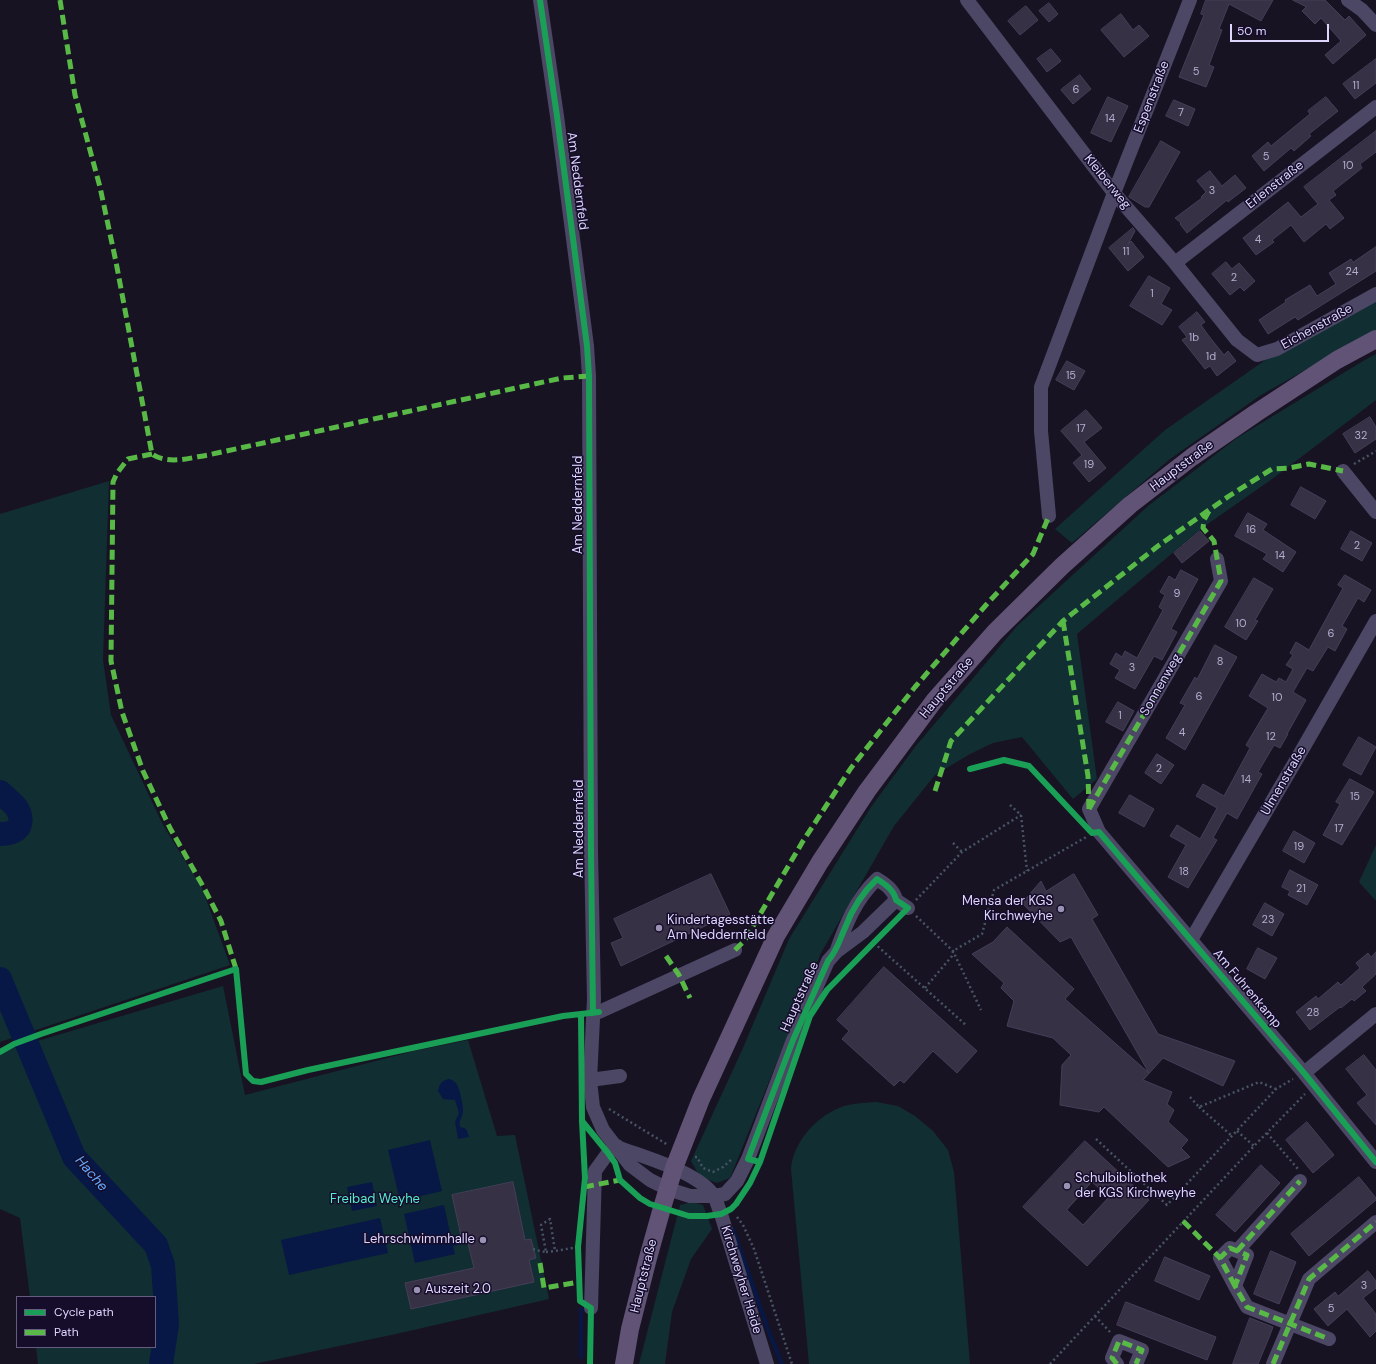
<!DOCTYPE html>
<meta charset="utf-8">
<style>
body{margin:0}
#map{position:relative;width:1376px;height:1364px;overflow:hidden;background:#181323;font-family:"DM Sans",sans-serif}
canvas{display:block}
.legend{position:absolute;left:16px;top:1296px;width:140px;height:52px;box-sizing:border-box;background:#150d29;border:1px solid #655d7f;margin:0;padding:5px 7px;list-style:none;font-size:12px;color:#ded6ff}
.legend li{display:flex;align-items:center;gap:8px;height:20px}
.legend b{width:20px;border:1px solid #655d7f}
.scale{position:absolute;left:1230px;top:24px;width:99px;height:18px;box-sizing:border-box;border:2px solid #ded6ff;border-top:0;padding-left:5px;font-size:12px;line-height:14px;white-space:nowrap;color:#ded6ff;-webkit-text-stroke:3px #150d29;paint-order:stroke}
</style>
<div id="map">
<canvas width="1376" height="1364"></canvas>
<ul class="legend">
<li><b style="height:5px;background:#1a9f57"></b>Cycle path</li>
<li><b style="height:5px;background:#58b947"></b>Path</li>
</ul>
<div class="scale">50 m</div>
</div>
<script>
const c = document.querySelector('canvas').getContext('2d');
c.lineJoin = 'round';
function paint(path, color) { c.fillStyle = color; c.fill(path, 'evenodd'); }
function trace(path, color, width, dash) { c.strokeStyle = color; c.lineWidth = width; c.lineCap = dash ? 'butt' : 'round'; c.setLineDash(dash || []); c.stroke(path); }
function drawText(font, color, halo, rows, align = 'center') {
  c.font = font + ' "DM Sans",sans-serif'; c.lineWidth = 3; c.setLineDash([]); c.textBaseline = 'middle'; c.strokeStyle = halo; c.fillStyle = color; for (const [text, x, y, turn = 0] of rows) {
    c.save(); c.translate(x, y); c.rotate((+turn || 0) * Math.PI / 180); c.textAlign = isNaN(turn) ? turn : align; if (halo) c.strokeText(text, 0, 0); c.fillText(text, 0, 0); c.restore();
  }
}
const green = new Path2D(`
 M1376,297V330L1261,395L1170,459L1072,543L1055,529L1165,430L1274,354Z
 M1376,354V400L1275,477L1202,528L1077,634L1097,779L1073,799L1022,737L993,743L970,754L935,775L894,826L821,953L730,1178L717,1183L700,1177L691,1161L743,1048L789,939L871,807L915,747L1017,626L1148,506L1237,438L1363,361Z
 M109,481L103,660L111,715L163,825L202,888L230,965L0,1042V514Z
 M1376,845V899L1375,900L1359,882Z
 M223,986L245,1095L414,1051L468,1040L497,1136L515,1135L549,1299L396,1334L254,1364H38L36,1347H155V1297H30L20,1218L0,1209V1054L14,1046L34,1042Z
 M876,1102L898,1106L915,1116L933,1131L948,1150L954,1172L970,1364H809L791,1169C793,1143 815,1118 839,1108C851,1103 864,1103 876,1102Z
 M692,1202L703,1205L712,1229L691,1259L672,1312L665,1364H639L680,1205Z`);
const water = new Path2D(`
 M450,1079C452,1080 454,1081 456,1083C459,1086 464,1107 463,1111C463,1118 458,1120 460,1127C467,1128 467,1130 469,1137L458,1139L455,1122L459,1113L455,1100L443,1099L438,1091C439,1084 443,1079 450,1079Z
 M430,1140L442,1191L400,1201L388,1150Z
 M372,1182L377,1206L352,1211L347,1187Z
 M444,1205L452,1242L467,1239L468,1243L453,1246L455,1254L415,1263L404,1214Z
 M380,1218L388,1253L289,1275L281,1240Z`);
const stream = new Path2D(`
 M733,1229L769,1332L782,1364
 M581,1357V1309`);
const river = new Path2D(`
 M0,792C5,797 12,802 16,807C21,814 23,825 16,830C11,834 5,834 0,834
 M0,979L74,1157L156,1245L163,1265L167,1324L161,1364`);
const building = new Path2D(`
 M1206,0H1273L1261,21L1229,4L1219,29L1222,30L1209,65L1214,67L1206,87L1179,77L1204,15L1201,14Z
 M1293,0H1325L1345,20L1349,16L1366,35L1333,64L1325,55L1341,41L1321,18L1315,24L1302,11L1306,7Z
 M1049,3L1058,14L1049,22L1039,11Z
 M1026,6L1038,20L1020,35L1008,21Z
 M1121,14L1133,30L1139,25L1149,36L1124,57L1101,30Z
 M1051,49L1061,61L1047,72L1037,59Z
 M1376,59V83L1355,99L1343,84Z
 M1080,75L1091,89L1073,104L1061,90Z
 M1108,97L1128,106L1111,142L1091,133Z
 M1326,97L1338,111L1309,134L1311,136L1294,151L1291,148L1264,171L1252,156L1268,142L1271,146L1310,114L1308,111Z
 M1174,100L1195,109L1188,126L1166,116Z
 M1376,131V152L1360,164L1362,168L1333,191L1336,195L1329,200L1344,218L1330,229L1326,224L1304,242L1291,225L1272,240L1274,242L1256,255L1243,238L1288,202L1301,217L1318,204L1304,187Z
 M1161,141L1180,152L1149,207H1145L1129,197Z
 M1210,171L1222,186L1235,175L1246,188L1228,202L1227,200L1187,233L1180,224L1181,223L1175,218L1202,198L1201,197L1206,192L1197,181Z
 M1133,228L1135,231L1128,244L1131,241L1144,257L1128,271L1109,248Z
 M1376,247V271L1298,320L1295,317L1268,334L1259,320L1286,302L1285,300L1310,285L1317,296L1336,284L1329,273L1351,259L1353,262Z
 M1226,262L1232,269L1239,263L1255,281L1244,291L1240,287L1230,295L1212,274Z
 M1149,276L1170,288L1161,304L1172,310L1162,325L1130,306Z
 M1197,312L1205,322L1201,325L1208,335L1224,355L1228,351L1236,361L1217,376L1210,366L1205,369L1182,340L1187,337L1179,327Z
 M1067,361L1085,371L1074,390L1056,380Z
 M1086,410L1102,428L1084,442L1106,468L1089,482L1073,463L1082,455L1061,431Z
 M1370,417L1376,427V439L1355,453L1343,434Z
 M1301,487L1326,501L1315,519L1291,505Z
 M1248,513L1267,524L1263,530L1296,552L1283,572L1263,559L1267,554L1235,536Z
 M1200,531L1209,541L1182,563L1174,553Z
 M1351,531L1372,543L1362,561L1341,549Z
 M1181,570L1198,579L1171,629L1177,632L1162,660L1154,656L1135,689L1115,678L1120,670L1110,664L1116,653L1122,657L1125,651L1137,658L1163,610L1159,607L1165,595L1160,592L1169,576L1175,580Z
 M1345,575L1371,590L1364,602L1358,598L1342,626L1347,629L1335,651L1328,647L1313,671L1307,668L1293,692L1306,700L1287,734H1288L1280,748L1274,745L1258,772L1262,774L1237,819L1227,813L1213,838L1217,840L1188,888L1168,877L1186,845L1170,836L1177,825L1200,839L1217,808L1196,796L1203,784L1224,796L1250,748L1246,745L1268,708L1249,696L1262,674L1276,682L1279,678L1286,682L1293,669L1286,665L1293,655L1290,653L1296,642L1309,650L1343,588L1338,585Z
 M1254,578L1273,589L1255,620L1258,621L1246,640L1225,627Z
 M1215,645L1237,657L1185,750L1166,738L1185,705L1180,703L1195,677L1197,679Z
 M1118,702L1134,711L1123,731L1106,722Z
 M1359,737L1376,747L1361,775L1343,765Z
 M1157,754L1174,765L1161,784L1145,773Z
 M1350,779L1374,792L1342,845L1323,835L1340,804L1336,802Z
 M1130,795L1154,809L1144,827L1119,813Z
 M1294,831L1315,843L1304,863L1283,851Z
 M1290,870L1318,885L1307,905L1288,895L1290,891L1282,887Z
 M711,874L730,914L621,966L611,943L623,938L614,919Z
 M1074,874L1098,915L1092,919L1158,1034L1235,1061L1223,1086L1163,1058L1143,1080L1172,1092L1167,1104L1174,1110L1168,1122L1188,1140L1181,1148L1190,1157L1168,1167L1104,1107L1099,1112L1060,1105L1062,1065L1071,1055L1053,1038L1007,1026L1014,1001L1001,988L1004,983L972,954L993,942L1007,927L1074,989L1065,999L1149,1073L1071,937L1060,942L1022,903L1041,881L1046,891Z
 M1265,903L1284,914L1272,936L1253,925Z
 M1258,948L1277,958L1265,979L1247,969Z
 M1376,952V974L1362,987L1366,991L1354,1001L1352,999L1341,1008L1340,1007L1310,1030L1296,1012L1316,996L1318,999L1338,982L1341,985L1360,968L1356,963L1368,953L1371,957Z
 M884,967L977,1051L957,1073L933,1051L904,1083L900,1080L894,1086L842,1039L849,1031L837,1020Z
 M1364,1055L1376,1070V1125L1357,1103L1367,1095L1346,1069Z
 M1307,1122L1334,1155L1313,1173L1286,1140Z
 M1085,1141L1149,1200L1087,1266L1023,1207ZM1092,1182L1109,1197L1083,1225L1067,1210Z
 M1261,1165L1280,1183L1235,1232L1216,1215Z
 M1359,1177L1376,1198V1200L1309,1256L1291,1234Z
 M513,1182L525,1240L531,1239L536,1258L529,1260L534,1282L411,1309L405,1283L474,1268L467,1239L462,1240L452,1195Z
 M1271,1251L1296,1262L1279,1304L1254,1294Z
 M1165,1257L1210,1276L1199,1300L1155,1281Z
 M1368,1271L1376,1281V1288L1363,1298L1376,1314V1331L1370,1337L1347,1309L1328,1326L1314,1309L1335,1292L1338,1296Z
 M1126,1302L1216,1337L1207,1360L1117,1325Z
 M1250,1318L1273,1327L1270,1335L1258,1364H1233Z`);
const path = new Path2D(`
 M1354,464L1376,451
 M1010,805L1021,815L1027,871
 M953,843L962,852
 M916,900L962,852L1021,815
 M916,916L953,951L981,1010
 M874,943L967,1026
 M833,984L887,929
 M925,988L952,956L953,951L982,934L994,890L1088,836
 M1190,1097L1199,1107L1259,1082L1276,1089
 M1199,1107L1232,1136
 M609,1109L668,1145
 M582,1116V1121L586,1126
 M1237,1131L1254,1146
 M1267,1133L1298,1169
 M1096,1139L1167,1205L1276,1089L1293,1079
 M695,1157H697L703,1168L713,1172L723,1167L732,1159
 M618,1172C622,1186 637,1196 649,1203
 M676,1213L689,1216H709
 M737,1217L743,1225L754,1249L792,1364
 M533,1249L540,1251L546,1252L541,1225L550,1219L555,1251
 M546,1252L555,1251L578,1247
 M1095,1316L1110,1332
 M1050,1364L1254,1146L1305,1094`);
const minor = new Path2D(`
 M540,0L557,116L587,346L589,376L591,851L594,999L590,1080L593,1107L603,1130L630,1165L650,1180L668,1189L690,1196H714L725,1194L737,1181L748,1159L793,1040L828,961L836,952L863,932L896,900
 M967,0L1114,193L1175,263L1237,340L1257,355L1277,349L1376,294
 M1348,0L1362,10L1376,25
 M1175,263L1376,107
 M1343,471L1376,512
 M1049,516L1041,431V387L1114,193L1190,0
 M1217,559L1221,581L1089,809L1099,832L1304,1073L1376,1162
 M896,900L908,908
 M1191,940L1302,750L1376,621
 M836,952C846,924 855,900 877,879C885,884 894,890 896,900
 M599,1012L735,950
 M1304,1073L1376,1014
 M590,1080L620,1076
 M617,1147C643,1157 699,1172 714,1196C717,1201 718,1208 721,1214L767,1364
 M1237,1251L1300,1181
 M1235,1286L1220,1258L1230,1248L1247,1255L1235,1286L1247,1307L1329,1339
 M591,1308L595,1171L608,1153L617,1146
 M1117,1364L1112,1358L1119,1341L1142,1350L1136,1364
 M1273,1364L1309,1279L1376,1222`);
const major = new Path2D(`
 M624,1364L630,1329L648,1258L662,1208L674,1168L701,1099L776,936L820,862L867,791L934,701L995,632L1062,566L1130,505L1192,457L1256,413L1337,360L1376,339`);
const quiet = new Path2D(`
 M60,0L75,95L100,187L116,262L152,454C168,465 189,458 208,455L562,378L589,376
 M152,454L128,459L117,473L113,482L111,661L122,712L143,771L170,828L204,888L221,921L236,969
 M1063,621L1088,776L1089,809
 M935,791L951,741L1063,621L1158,546L1229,496L1272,469L1289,468L1309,464L1343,471
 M1089,809L1221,581L1214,541L1203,528L1204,520L1209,511
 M735,950L745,940L803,841L851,768L915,687L986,605L1033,554L1049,516
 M666,956L679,975L690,998
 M584,1187L620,1180
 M1183,1221L1220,1258
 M1237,1251L1300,1181
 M540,1263L544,1288L579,1282
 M1235,1286L1220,1258L1230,1248L1247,1255L1235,1286L1247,1307L1329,1339
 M1117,1364L1112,1358L1119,1341L1142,1350L1136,1364
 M1273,1364L1309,1279L1376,1222`);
const cycleway = new Path2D(`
 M540,0L557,116L587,346L589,376L591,851L593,1013
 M970,769L1004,760L1029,766L1092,833L1099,832L1304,1073L1376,1162
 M581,1014L582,1121L585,1178L578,1247L580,1301L591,1308L590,1364
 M0,1052L14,1044L41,1034L236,969L246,1074L253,1081L261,1082L308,1070L563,1016L599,1012
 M582,1121L608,1153L615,1163L620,1180L640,1198L650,1204L689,1216H707L721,1214L731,1209L736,1204L750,1183L760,1162L810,1016L827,990L908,908L896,900C894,890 885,884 877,879C862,893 852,909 845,928C839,941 838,949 828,961L793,1040L748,1159L760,1162`);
const markers = [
 [1061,909,4,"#9992b2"],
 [659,928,4,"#9992b2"],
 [1067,1186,4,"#9992b2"],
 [483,1240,4,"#9992b2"],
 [417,1290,4,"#9992b2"]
];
const numberNames = [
 ["5",1196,72],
 ["11",1356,86],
 ["6",1076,90],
 ["7",1181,113],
 ["14",1110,119],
 ["5",1266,157],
 ["10",1348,166],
 ["3",1212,191],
 ["4",1258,240],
 ["11",1126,252],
 ["24",1352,272],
 ["2",1234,278],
 ["1",1152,294],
 ["1b",1194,338],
 ["1d",1211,357],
 ["15",1071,376],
 ["17",1081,429],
 ["32",1361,436],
 ["19",1089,465],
 ["16",1251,530],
 ["2",1357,546],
 ["14",1280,556],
 ["9",1177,594],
 ["10",1241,624],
 ["6",1331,634],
 ["8",1220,662],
 ["3",1132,668],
 ["6",1199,697],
 ["10",1277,698],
 ["1",1120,716],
 ["4",1182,733],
 ["12",1271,737],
 ["2",1159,769],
 ["14",1246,780],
 ["15",1355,797],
 ["17",1339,829],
 ["19",1299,847],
 ["18",1184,872],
 ["21",1301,889],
 ["23",1268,920],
 ["28",1313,1013],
 ["3",1364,1286],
 ["5",1331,1309]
];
const streetNames = [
 ["Espenstraße",1152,97,-69],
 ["Am Neddernfeld",577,181,83],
 ["Kleiberweg",1107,182,51],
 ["Erlenstraße",1275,185,-38],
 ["Eichenstraße",1317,327,-29],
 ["Hauptstraße",1182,466,-37],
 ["Am Neddernfeld",579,505,-90],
 ["Sonnenweg",1161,685,-60],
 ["Hauptstraße",947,688,-50],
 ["Ulmenstraße",1284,781,-60],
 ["Am Neddernfeld",580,829,-90],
 ["Am Fuhrenkamp",1247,989,50],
 ["Hauptstraße",800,997,-66],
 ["Hauptstraße",644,1276,-76],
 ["Kirchweyher Heide",741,1280,73]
];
const poiNames = [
 ["Mensa der KGS",1053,902,"right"],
 ["Kirchweyhe",1053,917,"right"],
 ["Kindertagesstätte",667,921],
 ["Am Neddernfeld",667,936],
 ["Schulbibliothek",1075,1179],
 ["der KGS Kirchweyhe",1075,1194],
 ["Lehrschwimmhalle",475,1240,"right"],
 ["Auszeit 2.0",425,1290]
];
const parkNames = [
 ["Freibad Weyhe",375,1200]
];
const waterNames = [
 ["Hache",91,1174,49]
];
paint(green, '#112e32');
paint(water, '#071847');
trace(stream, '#071847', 4);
trace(river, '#071847', 24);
paint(building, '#373145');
trace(building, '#453e58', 1);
trace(path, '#465465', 2.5, [2, 3]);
trace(minor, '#4b4764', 14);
trace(major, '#615375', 18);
trace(quiet, '#58b947', 5, [10, 5]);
trace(cycleway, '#1a9f57', 6);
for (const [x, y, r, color] of markers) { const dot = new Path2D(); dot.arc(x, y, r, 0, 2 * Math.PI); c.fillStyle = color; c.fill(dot); trace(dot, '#150d29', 1.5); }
drawText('11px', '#b4add0', null, numberNames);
drawText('13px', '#ded6ff', '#150d29', streetNames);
drawText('13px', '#ded6ff', '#150d29', poiNames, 'left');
drawText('13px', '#54ecd4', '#150d29', parkNames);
drawText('italic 14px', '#64a9ff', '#150d29', waterNames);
</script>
